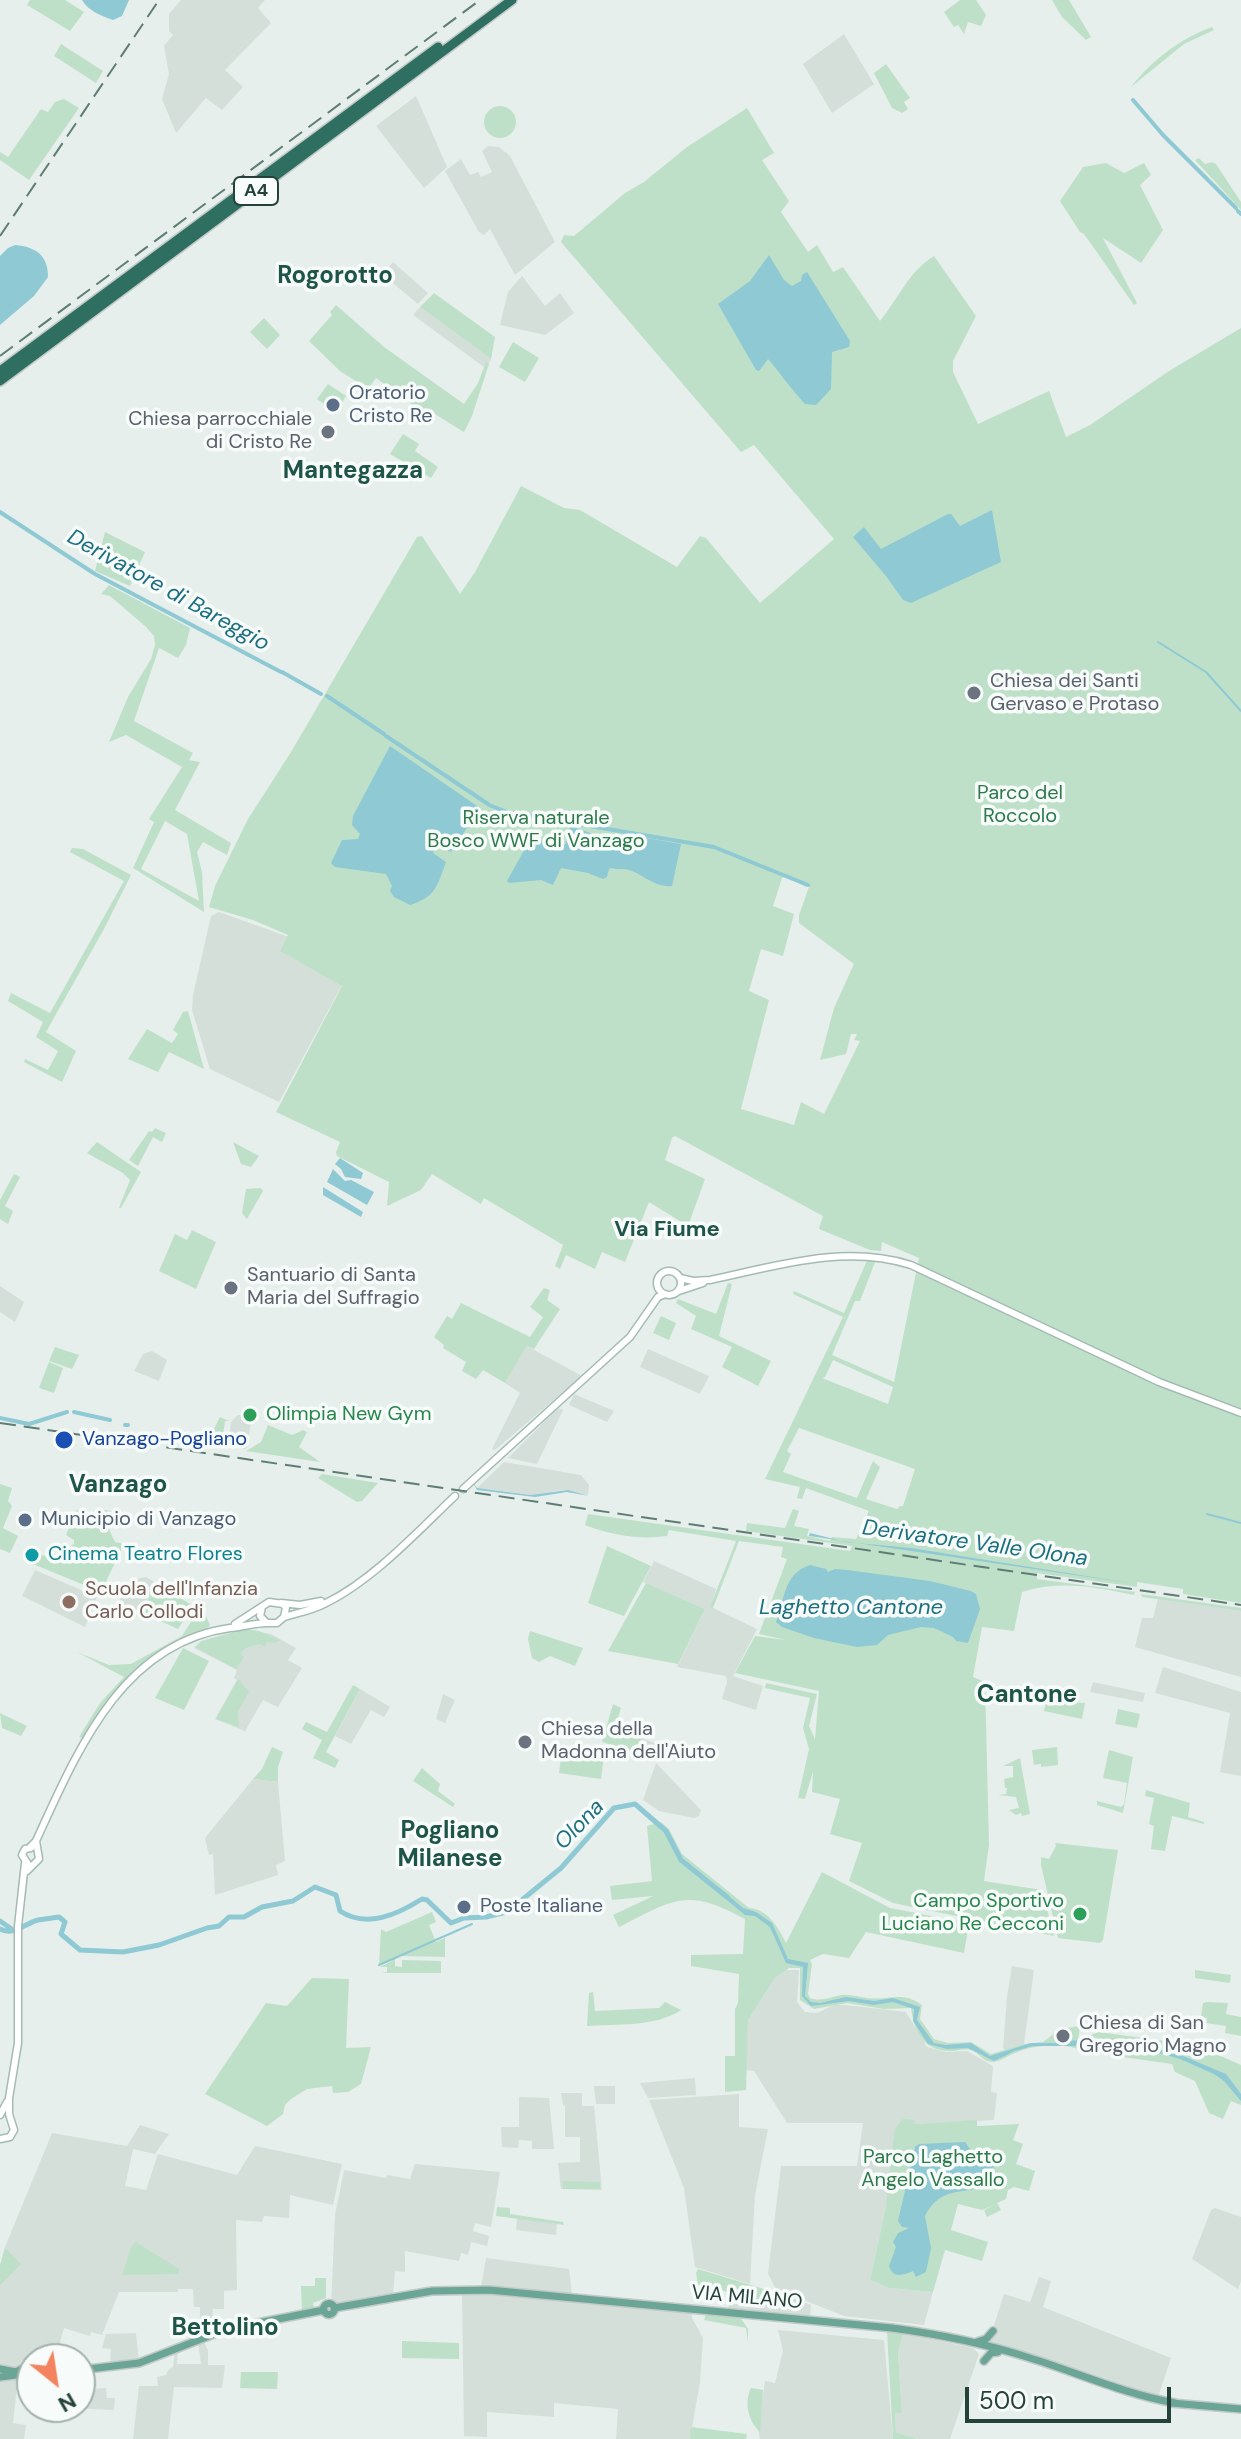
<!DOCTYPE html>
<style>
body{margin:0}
#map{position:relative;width:1241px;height:2439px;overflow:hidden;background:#e6efeb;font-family:"DM Sans",sans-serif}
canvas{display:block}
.north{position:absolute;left:16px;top:2343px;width:80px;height:80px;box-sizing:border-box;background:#f7fbf9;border:2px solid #a3b1ad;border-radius:50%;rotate:150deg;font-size:22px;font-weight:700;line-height:32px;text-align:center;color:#24423a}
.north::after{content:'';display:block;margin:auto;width:28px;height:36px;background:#f4845f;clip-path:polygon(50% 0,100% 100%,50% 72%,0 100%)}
.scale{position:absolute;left:965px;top:2387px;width:206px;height:36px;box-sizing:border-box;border:4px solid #24423a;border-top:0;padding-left:10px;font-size:24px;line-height:28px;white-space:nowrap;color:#24423a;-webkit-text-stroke:6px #f7fbf9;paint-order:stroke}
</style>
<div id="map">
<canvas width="1241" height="2439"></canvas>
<div class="north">N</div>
<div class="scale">500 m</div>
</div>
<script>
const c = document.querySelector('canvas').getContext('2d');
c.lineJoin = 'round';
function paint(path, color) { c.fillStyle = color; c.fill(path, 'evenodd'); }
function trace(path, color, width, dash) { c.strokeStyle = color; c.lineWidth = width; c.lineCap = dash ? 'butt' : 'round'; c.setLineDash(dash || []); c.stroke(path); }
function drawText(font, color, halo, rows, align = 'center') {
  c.font = font + ' "DM Sans",sans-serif'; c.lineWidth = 7; c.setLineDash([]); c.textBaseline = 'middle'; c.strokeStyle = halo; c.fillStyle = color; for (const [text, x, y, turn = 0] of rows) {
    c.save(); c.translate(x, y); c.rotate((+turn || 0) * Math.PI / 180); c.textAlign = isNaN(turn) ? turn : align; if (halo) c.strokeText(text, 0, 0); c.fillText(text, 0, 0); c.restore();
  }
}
const built = new Path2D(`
 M181,0H265L258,8L271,23L225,70L243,87L222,110L206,98L176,133L162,99L169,74L164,46L173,35L169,31V14Z
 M844,34L874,84L832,113L803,64Z
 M416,96L447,167L424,188L376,126Z
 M488,146L499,147L510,156L555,242L515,275L490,229L484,235L479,232L445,171L461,159L470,175L478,172L481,177L492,172L482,151Z
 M393,262L428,293L418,304L382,274Z
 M522,276L545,306L560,293L574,313L545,335L500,325L508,292Z
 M420,307L491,359L489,364L486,363L484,367L413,315Z
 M219,912L289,937L342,985L279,1102L210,1069L192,1010L193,995L211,916Z
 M0,1286L24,1302L15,1322L0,1312Z
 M527,1346L582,1376L495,1450L492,1449L520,1393L505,1383Z
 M648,1349L709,1376L700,1394L640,1367Z
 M152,1351L167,1360L159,1381L134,1371L143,1354Z
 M574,1394L614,1411L607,1422L569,1405Z
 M558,1408L563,1410L537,1464L508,1458Z
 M238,1415H246L251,1421L247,1448L245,1449L228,1446L231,1422Z
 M504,1462L581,1475L589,1485L588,1495L563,1490L530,1495L477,1488Z
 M654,1561L716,1589L711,1607L757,1629L733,1676L763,1686L756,1710L722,1699L727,1682L726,1676L677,1667L705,1609L643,1582Z
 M35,1570L97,1597L85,1627L22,1596Z
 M146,1577L158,1584L141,1612L119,1602L130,1580Z
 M1158,1599L1241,1611V1677L1135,1647L1142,1618H1153Z
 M244,1629L271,1634L296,1648L288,1660L302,1668L278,1707L263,1700L245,1731L215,1719L237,1680L234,1678L237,1670L194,1648L201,1641Z
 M1163,1667L1241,1692V1776L1220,1772L1230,1713L1155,1693Z
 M1093,1682L1145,1693L1143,1702L1090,1692Z
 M360,1689L390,1707L384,1717L371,1710L351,1744L335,1736Z
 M443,1694L455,1700L445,1723L436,1719Z
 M642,1738L662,1746L657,1761L636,1754Z
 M656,1763L701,1810L699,1816L694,1818L659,1811L643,1800Z
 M253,1779L278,1782L285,1861L276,1865L278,1875L215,1895L213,1854L209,1855L205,1838Z
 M1012,1966L1034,1970L1024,2044L1005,2050L1003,2048L1007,1997Z
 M786,1970H799L797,2002L805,2012L817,2013L834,2005H845L906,2012L927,2047L946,2052L967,2051L993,2066L991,2092L997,2093L994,2120L914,2124L886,2206L870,2280L889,2288L933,2292L924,2325L844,2316L776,2289L768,2274L781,2166H857L863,2123H787L754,2071L746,2070L748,2020L775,1978Z
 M695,2078L696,2095L648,2098L640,2083Z
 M594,2086H615V2104H596Z
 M561,2093H582V2106H594L602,2190L561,2189L558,2163L580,2162V2137H565V2106L563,2105Z
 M739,2094V2127L768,2129L755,2195L750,2284L695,2267L684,2188L649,2100Z
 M519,2097L549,2098L554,2149H532V2141L519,2140L518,2148L502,2147L501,2127H519Z
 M140,2125L169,2134L155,2154L133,2149L125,2186L146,2190L158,2154L237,2175L255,2146L342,2164L333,2205L290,2195L289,2218L264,2216L262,2222L236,2220L237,2290L224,2291V2309H213L212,2319L200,2320V2307H194L193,2289H178V2292H119L102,2335L91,2332L90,2336L64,2328L58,2349L74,2359H44L38,2355L31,2357L28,2364L20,2370L0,2366V2286L20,2264L5,2247L52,2133L127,2146Z
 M415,2164L500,2172L491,2227L475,2223L473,2231L489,2236L487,2246L471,2242L468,2255L461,2253L459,2261L405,2251V2272L395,2271L393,2296L331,2308L335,2215L344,2170L386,2178L387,2175L410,2179Z
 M1215,2208L1241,2217V2281L1238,2289L1192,2259L1211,2210Z
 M517,2218L557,2224L556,2235L516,2230Z
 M486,2258L569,2269L572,2294L481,2287Z
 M1039,2277L1051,2281L1043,2307L1171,2358L1157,2400L987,2347L1004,2294L1030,2302Z
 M462,2290L692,2310V2318L703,2338L700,2382L690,2439H616L618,2409L554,2403V2417L487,2412V2437L464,2436Z
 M772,2290L811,2305L810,2318L728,2309L731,2293L768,2302Z
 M778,2330L884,2340L893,2439H760L758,2429L765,2381L775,2383L783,2351Z
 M136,2333L139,2362L110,2366L111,2349L102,2348L106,2334Z
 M907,2334L973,2348L979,2354L950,2439H918L896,2432L895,2412H902L898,2352L903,2335Z
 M203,2339L208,2351V2365H225L222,2388L174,2387L168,2439H133L139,2386H158L157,2377L166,2375L169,2369L173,2367L175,2350L178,2349L177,2364H201L198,2341Z
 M0,2378H18L13,2423L26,2425L24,2439H0Z
 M106,2388L107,2398H115L114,2410L75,2408L80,2407V2390Z`);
const green = new Path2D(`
 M30,0H65L84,12L70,31L27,5Z
 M960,0H976L986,15L981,26L968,22L964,34L958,25L954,27L944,12Z
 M1052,0H1069L1091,37L1086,40L1062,17Z
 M1212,27L1214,30L1184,44L1131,87C1151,61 1181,38 1212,27Z
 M61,44L103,71L96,83L54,56Z
 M886,64L910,98L904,102L908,109L902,113L892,108L874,73Z
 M64,99L79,108L29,180L0,160V152L8,157L41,109L48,112L55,102Z
 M484 122a16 16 0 1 1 32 0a16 16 0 1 1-32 0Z
 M747,108L774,153L762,160L789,201L781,212L808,252L817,245L833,272L843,267L880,321C898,299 909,271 934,256L976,316L953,361V372L978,424L1049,391L1066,437L1090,425L1169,371L1241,328V1603L1183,1594V1589L1137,1582V1587L1037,1573V1579L1135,1592L1134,1595C1096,1587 1059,1580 1022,1592L1014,1631L982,1627L973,1677L985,1682L989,1845L984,1881L1042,1890L1054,1936L893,1903L849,1881L862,1843L830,1834L840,1799L812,1792L813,1771L805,1799L798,1798L809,1749L803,1728L810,1698L765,1688L766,1683L817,1694L809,1726L815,1739L819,1691L735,1673L755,1636L786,1640L759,1634L787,1559L781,1557L783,1547L739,1541L713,1608L710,1607L736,1541L669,1530L667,1536C639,1540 611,1535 585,1525L588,1514L850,1551L852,1546L746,1531L747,1523L785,1528L793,1509L799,1511L794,1526L809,1529L807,1536L830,1541L832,1537L856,1539L869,1511L806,1488L802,1499L797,1498L800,1487L765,1479L843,1317L793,1294L794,1291L844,1313L869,1256L877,1257L860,1301H855L832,1355L894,1382L919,1258L882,1242L881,1251L870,1250L819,1229L823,1216L675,1136L672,1138L665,1160L705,1179L688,1226L649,1202L625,1262L602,1252L595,1269L566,1255L560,1269L555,1266L563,1245L484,1198L481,1204L432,1174L421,1190L387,1206L389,1182L337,1156L336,1152L340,1142L276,1112L342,986L280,951L288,935L253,920L209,907L215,886L248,819L291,752L417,537L422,536L460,594L475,572L521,486L564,508L580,510L677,567L700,536L706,538L760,603L834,539L754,445L741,452L561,242L564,235L574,236L625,193L644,182L687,147ZM785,876L806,887L808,883L810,884L799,915V923L854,964L834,1008L820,1060L846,1054L851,1034H857L854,1040L860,1041L824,1114L801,1102L794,1125L741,1109L769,1000L749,991L761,949L783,956L794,914L773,906L782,878ZM833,1360L893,1387L888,1404L822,1378L825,1377ZM799,1428L915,1469L903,1506H900L897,1509L866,1499L880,1467L873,1461L857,1498L783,1472L791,1454L787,1451Z
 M1199,158L1205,164L1212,162L1216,164L1241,202V210L1195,160Z
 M1106,163L1124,173L1144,163L1151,175L1140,185L1163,230L1141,263L1103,238L1137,303L1134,305L1084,234L1080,232L1060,201L1083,167Z
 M434,293L495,337L491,359L420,307Z
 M336,305L384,347L464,404L478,383L486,362L489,364L472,416L464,432L425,408L422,412L376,378L368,389L340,371L309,341L332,315L330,312Z
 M264,318L280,335L267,349L250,332Z
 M513,342L539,358L525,382L499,367Z
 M328,384L346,396L336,412L317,399Z
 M403,434L419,444L415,451L438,467L431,478L390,454Z
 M105,532L145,552L130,586L95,571Z
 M109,585L190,628L186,645L178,658L159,648L134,721L193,753L189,760L200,762L175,810L231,843L227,855L203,842L197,852L202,872L204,912L133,868L154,822L149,819L182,767L126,735L109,742L128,697L151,659L155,645L154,636L145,626L110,596L101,594ZM165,821L187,834L199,901L141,869Z
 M72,848L83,849L131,875L104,929L46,1032L76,1051L62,1082L24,1062L25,1059L48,1070L58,1051L36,1037L43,1022L8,1001L11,993L50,1013L124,881L70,852Z
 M188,1011L204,1069L169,1052L158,1072L128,1059L147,1029L172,1043L178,1034L173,1030L183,1012Z
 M155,1128L166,1133L162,1142L153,1137L138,1166L129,1160L149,1131L152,1132Z
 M97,1142L141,1172L121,1208H119L130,1180L123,1173L87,1153Z
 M233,1142L259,1156L251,1167L241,1164Z
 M14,1174L20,1177L5,1206L13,1211L8,1224L0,1219V1200Z
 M261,1188L263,1191L247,1219L242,1213L246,1189Z
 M192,1230L216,1242L196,1289L159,1271L175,1234L187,1240Z
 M728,1283L732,1284L719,1336L771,1361L758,1386L722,1367L732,1347L691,1329L696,1316L676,1303L678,1299L716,1314Z
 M544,1288L550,1290L547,1300L560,1309L534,1349L527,1346L505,1383L483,1370L476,1379L462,1371L466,1362L443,1348L444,1345L434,1337L447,1316L452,1319L461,1303L530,1337L543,1317L530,1307Z
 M661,1316L676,1323L669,1340L653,1333Z
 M55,1347L79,1355L72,1369L49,1361Z
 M49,1362L63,1368L54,1393L39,1388Z
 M220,1417L229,1421H225L222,1443L204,1438L206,1433L211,1435Z
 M268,1425L292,1435L303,1430L307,1432L299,1447L320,1462L246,1451L261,1442Z
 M322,1474L378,1483L362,1501L357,1502L318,1478Z
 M0,1484L12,1488L8,1501L12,1506L3,1528L18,1536L10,1553L0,1549Z
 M76,1510L101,1518L105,1510L111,1511L106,1523L115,1542L124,1544L101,1592L33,1564L40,1554C63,1565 57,1553 74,1544V1540L66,1535Z
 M607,1546L651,1566L624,1616L588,1603Z
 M646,1583L705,1609L678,1664L608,1651Z
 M158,1584L193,1606L178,1629L141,1612Z
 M1141,1594L1241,1608V1611L1142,1597Z
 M196,1614H205L210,1625L205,1632C191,1637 179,1645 166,1653C126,1679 108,1696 83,1738L79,1737L100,1703L124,1677L77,1652L109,1665L131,1664L182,1636Z
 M245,1629L259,1631L280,1640L276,1643L267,1642L265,1647L260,1644L246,1648L240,1653L244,1657L236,1669L195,1647L202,1641Z
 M530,1631L583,1648L575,1666L550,1656L539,1662L532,1658L528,1639Z
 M183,1648L209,1661L184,1710L155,1698Z
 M238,1679L249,1692L238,1711L239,1727L216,1719Z
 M353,1685L360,1689L326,1752L339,1760L335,1768L313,1758L322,1740L302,1729L306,1722L327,1732Z
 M1054,1701L1085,1703L1082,1719L1044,1711L1046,1703L1052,1704Z
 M613,1704L621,1708L615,1727L642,1738L637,1752L602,1742Z
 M1118,1709L1140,1714L1137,1728L1115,1724Z
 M0,1713L27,1726L21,1736L2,1728Z
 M272,1747L283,1752L278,1767V1782L253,1779L262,1769Z
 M1057,1747L1058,1765L1041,1767V1764L1034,1765L1032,1750Z
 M562,1750L604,1755L601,1779L559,1773Z
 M1109,1750L1133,1757L1123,1813L1097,1805V1801L1121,1807L1124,1804L1127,1783L1103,1778Z
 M1020,1758L1030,1814L1022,1816L1021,1813L1016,1815L1009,1810L1019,1808L1016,1797L998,1795L1006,1794L1007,1788H1005L1004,1779L1013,1777V1766H1003Z
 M422,1768L440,1784L438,1791L455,1804L453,1807L413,1781Z
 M1146,1790L1190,1803L1188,1817L1204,1822V1824L1172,1816L1165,1851L1151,1849L1154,1826L1149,1824L1154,1798L1145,1796Z
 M661,1822L669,1829L682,1854L749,1908C768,1909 778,1927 786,1943L822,1872L890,1908L969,1923L964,1953L866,1932L849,1958L823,1954L810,1960L812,1964L808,1994L810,1998C822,2002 830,1997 842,1995C850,1994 858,1997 867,1998C888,2001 902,1990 922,2005L920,2019L934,2039L948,2043L971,2042L991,2054L1024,2044L1043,2042L1060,2029L1080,2026L1078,2041L1098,2032L1181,2043L1204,2049L1241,2065V2105L1231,2101L1223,2119L1209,2113L1195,2081L1175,2072L1172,2064L1082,2051C1066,2042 1031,2045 1015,2053C1007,2056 1000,2062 992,2062C982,2061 979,2053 971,2050C965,2048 958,2051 952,2051C923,2052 914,2031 911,2008L884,2009L847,2003L814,2009L800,2000V1968H789L775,1978L748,2020L746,2090L725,2092V2056H735V2009L738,2003L739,1974L691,1966V1955L743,1954L745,1919C687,1887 674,1899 619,1927L613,1915L653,1896L612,1900L610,1886L652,1881L647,1826Z
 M1055,1843L1118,1850L1103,1940L1100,1943L1058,1938L1041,1865V1857L1049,1859L1056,1846Z
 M432,1912L436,1922L429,1925L436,1942L445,1938V1957L401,1956L395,1958V1966L402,1967V1960L441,1961V1973H381L387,1972V1967H380L394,1960L379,1965L381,1929L386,1932Z
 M1195,1970L1231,1975L1230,1983L1195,1978Z
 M312,1978L349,1979L346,2048L371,2047L361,2084L348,2092L333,2093L332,2086L307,2089L291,2099L285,2105L283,2114L267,2126L205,2094L266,2003L287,2006Z
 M593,1992L595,2011L659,2008L665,2002L681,2010C656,2027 616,2024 587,2026L589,1993Z
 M1207,2002L1228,2003L1226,2014L1241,2017V2036L1225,2033L1226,2026L1206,2023L1207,2018L1201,2017L1203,2003Z
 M903,2119L914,2120L915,2124L977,2120V2126L1019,2124L1013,2140L1023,2144L1016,2164L1035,2171L1029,2191L1014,2187L1008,2190L1006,2199L997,2203L1001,2210L987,2217L984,2210L996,2204L982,2210L958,2204L951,2230L988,2242L982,2261L945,2250L933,2292L889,2288L870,2280L886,2206L895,2128Z
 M563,2181L600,2182V2189H563Z
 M497,2207L510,2208V2214L563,2222L564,2225L496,2216Z
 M136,2242L179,2269V2274L122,2275L131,2247Z
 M5,2247L21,2264L0,2286V2265Z
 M698,2269L771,2291L769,2302L698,2285L696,2273Z
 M315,2278H326V2298L313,2303L314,2308L302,2311L301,2286H315Z
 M706,2314L740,2317L748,2329V2343L746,2328L704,2320Z
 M887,2331L907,2334L903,2335L898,2352L902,2413H895L896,2432L918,2439H893Z
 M402,2341L459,2343V2359L402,2358Z
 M241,2372H278L277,2389L240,2388Z
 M751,2388L763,2390L760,2432C748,2421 744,2402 751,2388Z
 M691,2427L747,2434L746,2439H690Z`);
const water = new Path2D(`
 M82,0H129L122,16L113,20C102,16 88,11 82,0Z
 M15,245C36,247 48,255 48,277L34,296L0,325V256L8,248Z
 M769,255L784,280L792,286L801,281L802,275L807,272L850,341L849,347L832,352L831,389L816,405L805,404C791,389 780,373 768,359L759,371L756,370L718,304L750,281Z
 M992,510L1001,562L911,603L903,600L886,576L853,537L864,527L881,549L948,514H951L960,526Z
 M390,746L480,808L451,852L436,845L433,853L446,862C437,886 436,897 410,905L394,897L390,891L392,886L386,874L335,867L331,863L342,840L358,839L360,834L352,825L353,816Z
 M570,826L614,841L619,847L623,846L629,835L681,844L672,886C653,888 642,872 625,869C621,869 616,870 612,868L609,869L607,877L603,879L588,873L561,868L553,885L541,880L509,883L507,881L527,845V834L562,848L566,843Z
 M340,1158L363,1173L361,1179L345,1177L341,1169L335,1164Z
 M333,1169L345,1181L351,1180L374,1192L367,1205L327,1182Z
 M323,1187L363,1212L361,1217L323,1195Z
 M473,1483L477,1488L530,1495L568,1490L589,1496L567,1492L535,1497L477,1490Z
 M810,1533L846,1542L911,1548L1136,1584L809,1536Z
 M810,1565L826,1569L828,1572L835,1569L847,1570L930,1581L971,1591L976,1594L980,1609L968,1643L956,1641L953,1637L934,1628L921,1627L888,1635L877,1645L857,1647L814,1638L782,1627L776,1622C785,1602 782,1574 810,1565Z
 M724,1892L743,1908L756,1912L772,1923L788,1959L808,1963L805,1996L811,2002L820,2003L846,1997L874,2001L893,1998L920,2007L917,2020L934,2043L946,2045L971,2043L990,2056L1031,2043H1135L1183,2056L1226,2074L1241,2094V2101L1224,2081L1214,2074L1180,2059L1135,2046H1033L1015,2051L994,2061L968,2048L947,2049L928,2044L913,2021L914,2009L893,2002L873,2005L849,2001L811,2006L802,1996L803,1967L786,1963L770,1927L755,1916L745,1915L722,1896Z
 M965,2142L970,2149L993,2156L996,2164L991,2170L992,2177C973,2202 945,2178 925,2216L931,2248L926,2272L916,2277L913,2271C903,2275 893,2279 889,2266L896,2247L893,2242L898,2233L909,2228L902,2227L898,2221L915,2147L919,2144Z`);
const stream = new Path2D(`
 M1158,642L1206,672L1241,711
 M1207,1514L1241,1523
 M379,1965L472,1924`);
const canal = new Path2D(`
 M1133,100L1163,135L1236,208
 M1238,211L1241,214
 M0,512L95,574L281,672
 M282,672L321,694
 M327,696L384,734
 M386,736L488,804
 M489,805L507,812L714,847L808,885
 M74,1412L110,1420
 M0,1418L29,1424L67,1412
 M125,1425H128`);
const river = new Path2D(`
 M0,1921L13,1930
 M0,1929C15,1936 23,1924 38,1920C45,1919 52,1918 59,1917L65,1922L61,1934L80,1950L123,1952L159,1945L207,1928L219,1926L229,1917H244L262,1907L293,1901L315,1887L336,1895L340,1911C367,1929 398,1914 422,1899L427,1900L451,1923L464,1918L486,1917L515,1910L523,1899L561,1868L614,1808L635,1804L666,1831L681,1860L727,1897
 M1063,2043H1089`);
const secondary = new Path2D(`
 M657 1283a12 12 0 1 1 24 0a12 12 0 1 1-24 0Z
 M680,1278L693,1281L710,1280C777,1266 843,1244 911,1265L1159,1382L1241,1413
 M679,1291L703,1283
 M463,1489L630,1337L658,1297L665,1294
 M281,1603L300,1605L321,1601
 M284,1617C298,1613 313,1610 326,1603C373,1580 417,1532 455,1496
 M235,1624L269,1602L283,1604L286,1608L284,1617L277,1623H267L260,1616L262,1607
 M29,1848L36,1841C77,1752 121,1643 230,1628C243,1627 254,1623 267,1623
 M28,1864L22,1855L25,1849L31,1848
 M27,1871L39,1859L36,1841
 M0,2115L7,2102
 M0,2139L10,2137L14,2130L9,2114V2098L18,2043V1926L25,1863`);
const primary = new Path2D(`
 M323.5 2309a5.5 5.5 0 1 1 11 0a5.5 5.5 0 1 1-11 0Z
 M334,2308L432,2291L489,2290L892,2328C937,2334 983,2343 1027,2357C1076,2372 1124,2394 1175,2403
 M977,2342L986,2339L993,2331
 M984,2361L991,2353L998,2352
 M0,2369L16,2372L32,2364
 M80,2370L139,2363L227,2329L324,2310
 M0,2377L32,2373
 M1171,2403L1241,2409`);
const highway = new Path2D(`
 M0,371L438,47
 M0,381L512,0`);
const rail = new Path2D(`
 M0,236L159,0
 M0,356L480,0
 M0,1423L1241,1605`);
const markers = [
 [333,405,8,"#5c6f8a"],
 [328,432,8,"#6b7280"],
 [974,693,8,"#6b7280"],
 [231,1288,8,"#6b7280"],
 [250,1415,8,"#2e9e5b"],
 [64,1440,10,"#1a4fb4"],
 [25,1520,8,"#5c6f8a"],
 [32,1555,8,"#0f9aa8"],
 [69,1602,8,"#8d6e63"],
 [525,1742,8,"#6b7280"],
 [464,1907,8,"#5c6f8a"],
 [1080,1914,8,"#2e9e5b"],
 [1063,2036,8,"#6b7280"]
];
const shields = [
 [256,191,44]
];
const shieldNames = [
 ["A4",256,191]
];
const serviceNames = [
 ["Oratorio",349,394],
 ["Cristo Re",349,417],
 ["Municipio di Vanzago",41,1520],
 ["Poste Italiane",480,1907]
];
const worshipNames = [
 ["Chiesa parrocchiale",312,420,"right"],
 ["di Cristo Re",312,443,"right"],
 ["Chiesa dei Santi",990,682],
 ["Gervaso e Protaso",990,705],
 ["Santuario di Santa",247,1276],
 ["Maria del Suffragio",247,1299],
 ["Chiesa della",541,1730],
 ["Madonna dell'Aiuto",541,1753],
 ["Chiesa di San",1079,2024],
 ["Gregorio Magno",1079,2047]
];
const parkNames = [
 ["Parco del",1020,794],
 ["Roccolo",1020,817],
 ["Riserva naturale",536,819],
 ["Bosco WWF di Vanzago",536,842],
 ["Parco Laghetto",933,2158],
 ["Angelo Vassallo",933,2181]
];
const leisureNames = [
 ["Olimpia New Gym",266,1415],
 ["Campo Sportivo",1064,1902,"right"],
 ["Luciano Re Cecconi",1064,1925,"right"]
];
const transitNames = [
 ["Vanzago-Pogliano",82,1440]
];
const cultureNames = [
 ["Cinema Teatro Flores",48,1555]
];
const educationNames = [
 ["Scuola dell'Infanzia",85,1590],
 ["Carlo Collodi",85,1613]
];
const streetNames = [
 ["VIA MILANO",747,2298,5]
];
const waterNames = [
 ["Derivatore di Bareggio",168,591,29],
 ["Derivatore Valle Olona",975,1544,8],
 ["Laghetto Cantone",851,1608],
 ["Olona",580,1825,-46]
];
const neighbourhoodNames = [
 ["Via Fiume",667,1230]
];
const quarterNames = [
 ["Rogorotto",335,277],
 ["Mantegazza",353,472],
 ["Vanzago",118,1486],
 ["Cantone",1027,1696],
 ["Pogliano",450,1832],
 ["Milanese",450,1860],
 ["Bettolino",225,2329]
];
paint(built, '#d4dfda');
paint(green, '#bfe0c8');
paint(water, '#8ec9d4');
trace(stream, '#8ec9d4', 2);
trace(canal, '#8ec9d4', 4);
trace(river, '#8ec9d4', 5);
trace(secondary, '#a4bbb3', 9);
trace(primary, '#c2cac8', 10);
trace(highway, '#c2cac8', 12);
trace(secondary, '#fff', 6);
trace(primary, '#6aa596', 7);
trace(highway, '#2f6f62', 9);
trace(rail, '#5f7d75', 2, [16, 8]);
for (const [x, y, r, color] of markers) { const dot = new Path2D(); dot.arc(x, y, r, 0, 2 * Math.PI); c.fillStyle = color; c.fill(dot); trace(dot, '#f7fbf9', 3); }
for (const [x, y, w] of shields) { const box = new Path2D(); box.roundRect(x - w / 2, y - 14, w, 28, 6); c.fillStyle = '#f7fbf9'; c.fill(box); trace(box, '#24423a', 2); }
drawText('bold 18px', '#24423a', null, shieldNames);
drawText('20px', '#4e5e75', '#f7fbf9', serviceNames, 'left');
drawText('20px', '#5b616d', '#f7fbf9', worshipNames, 'left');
drawText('20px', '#2d7a4b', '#f7fbf9', parkNames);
drawText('20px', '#27864d', '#f7fbf9', leisureNames, 'left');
drawText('20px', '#164399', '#f7fbf9', transitNames, 'left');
drawText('20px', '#0d838f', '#f7fbf9', cultureNames, 'left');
drawText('20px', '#785e54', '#f7fbf9', educationNames, 'left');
drawText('20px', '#24423a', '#f7fbf9', streetNames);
drawText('italic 22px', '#1c6f80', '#f7fbf9', waterNames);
drawText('bold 22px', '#1f5548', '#f7fbf9', neighbourhoodNames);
drawText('bold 24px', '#1f5548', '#f7fbf9', quarterNames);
</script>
